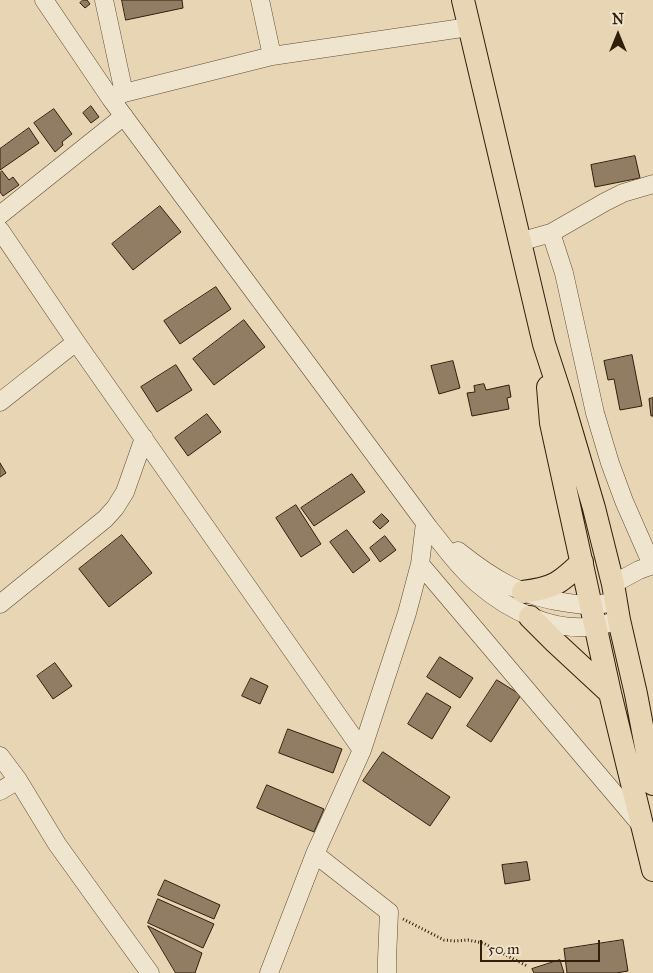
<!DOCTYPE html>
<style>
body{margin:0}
#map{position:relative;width:653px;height:973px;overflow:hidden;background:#e7d5b4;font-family:"IM FELL Great Primer",serif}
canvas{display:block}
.north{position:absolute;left:593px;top:10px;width:50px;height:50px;-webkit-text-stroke:4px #efe4ce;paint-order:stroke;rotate:0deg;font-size:14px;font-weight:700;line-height:20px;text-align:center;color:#321e0c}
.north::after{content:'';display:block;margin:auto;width:18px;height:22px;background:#321e0c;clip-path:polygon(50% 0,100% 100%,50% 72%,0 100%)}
.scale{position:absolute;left:480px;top:940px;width:120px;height:22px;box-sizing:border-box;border:2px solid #321e0c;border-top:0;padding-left:6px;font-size:15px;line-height:18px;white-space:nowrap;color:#321e0c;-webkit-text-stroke:4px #efe4ce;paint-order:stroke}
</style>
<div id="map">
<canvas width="653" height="973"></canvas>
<div class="north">N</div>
<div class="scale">50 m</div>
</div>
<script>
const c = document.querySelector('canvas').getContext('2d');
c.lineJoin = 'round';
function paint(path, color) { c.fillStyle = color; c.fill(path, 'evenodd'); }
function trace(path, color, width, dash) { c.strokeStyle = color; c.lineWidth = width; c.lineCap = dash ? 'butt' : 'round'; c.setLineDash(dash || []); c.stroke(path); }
const building = new Path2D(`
 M83,0H87L90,4L85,8L80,3Z
 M122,0H182L183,8L126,20Z
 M91,106L99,117L91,123L83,113Z
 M54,109L72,134L62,142L63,145L55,152L34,123Z
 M29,128L39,143L0,170V149Z
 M635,156L640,178L595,187L591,165Z
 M2,171L9,180L13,177L19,185L3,196L0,192V173Z
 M160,206L181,232L133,270L112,244Z
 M216,287L231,309L180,344L164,321Z
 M244,320L265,347L214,385L193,359Z
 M632,355L642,406L620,410L614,379L608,380L604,361Z
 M453,361L460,388L439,394L431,366Z
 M176,365L192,390L157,412L141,387Z
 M484,384L486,390L509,385L511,397L507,398L509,409L472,416L467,393L475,392L474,386Z
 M653,398V416H651L649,399Z
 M207,414L221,432L188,456L175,438Z
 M0,463L6,473L0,477Z
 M352,474L365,492L314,526L301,508Z
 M296,505L321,544L301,557L276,518Z
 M382,514L389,521L380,529L373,522Z
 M347,530L370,560L353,573L330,542Z
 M122,535L152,573L109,607L79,569Z
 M385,536L396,550L380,562L370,548Z
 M440,657L473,678L460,698L427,677Z
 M55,663L72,686L53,699L37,676Z
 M251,678L268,686L260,704L242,696Z
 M497,680L521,695L491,742L467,726Z
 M427,693L451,707L432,739L408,724Z
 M288,729L342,749L333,773L279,753Z
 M383,752L450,797L430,826L363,781Z
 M267,785L324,809L314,832L257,808Z
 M527,862L530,880L505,884L502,865Z
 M165,880L220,905L214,919L158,895Z
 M158,899L214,924L203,948L148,923Z
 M148,926L202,953L195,973H176Z
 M623,940L628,971L616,973H567L564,949Z
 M560,960L564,973H534L532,969Z`);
const path = new Path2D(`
 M403,919L444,940L455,941L468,940L483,943L527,966`);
const minor = new Path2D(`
 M44,0L111,99L429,528C444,546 458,567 477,583C508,610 553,633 596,626C604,625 611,622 619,620
 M104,0L124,93
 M260,0L272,56
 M111,99L124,93L272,56L469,27
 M0,215L124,116
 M0,230L76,342L362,750
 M551,233L564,273L595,413L610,463L624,501L652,565
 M519,242L551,233L605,202L623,193L653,184
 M0,402L76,342
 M458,551C493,579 524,598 569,603C577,604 585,606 592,605C600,605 608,603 615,601
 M420,564L641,825
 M613,584L639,570L653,565
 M0,604L105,519L115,508L125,492L144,438
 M0,756L18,780L57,844L150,973
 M0,791L18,780
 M315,854L389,912L387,959V973
 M269,973L315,854L362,750L407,613L420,564L425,523`);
const major = new Path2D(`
 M463,0L544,344L561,396L594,508L613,584L619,620L636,694L653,784
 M548,387L551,423L610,693L653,870
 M523,592C554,588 560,583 582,562
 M530,617L555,642L610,693`);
paint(building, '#907d63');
trace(building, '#321e0c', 1);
trace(minor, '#5f4c36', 19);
trace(major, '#321e0c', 24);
trace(path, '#321e0c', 3, [1, 2.5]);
trace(minor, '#efe4ce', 18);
trace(major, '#e7d5b4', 22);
</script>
